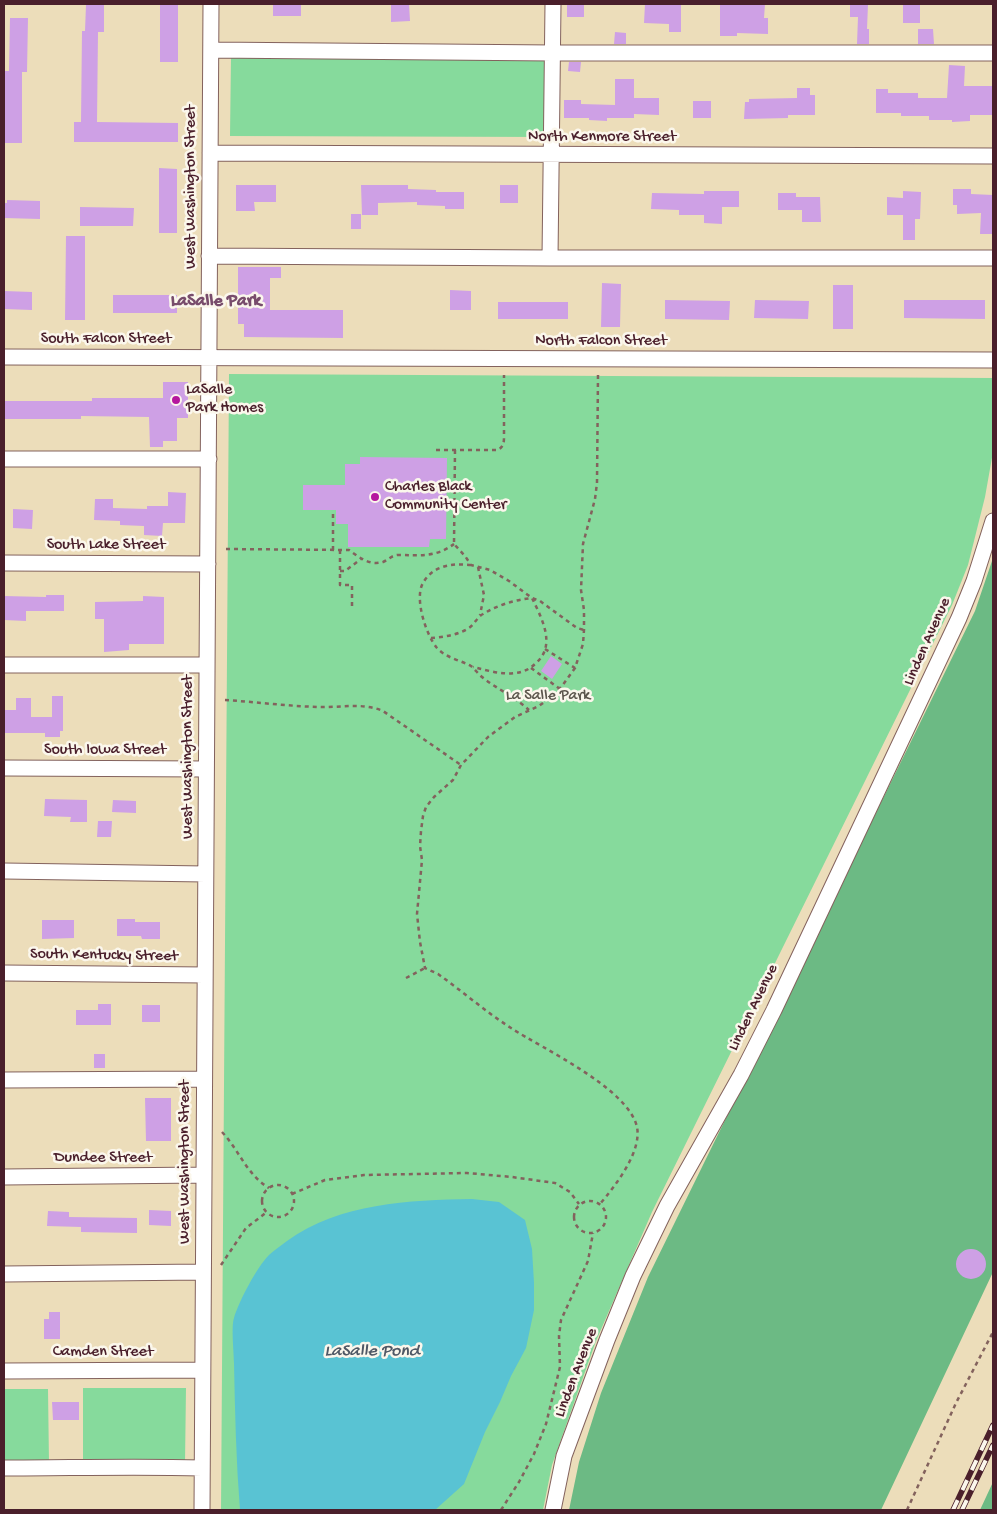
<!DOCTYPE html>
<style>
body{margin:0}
#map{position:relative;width:997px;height:1514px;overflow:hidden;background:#ecddba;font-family:"Gochi Hand",sans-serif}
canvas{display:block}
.frame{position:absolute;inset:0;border:5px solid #4a1f2b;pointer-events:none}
</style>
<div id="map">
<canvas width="997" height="1514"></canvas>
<div class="frame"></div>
</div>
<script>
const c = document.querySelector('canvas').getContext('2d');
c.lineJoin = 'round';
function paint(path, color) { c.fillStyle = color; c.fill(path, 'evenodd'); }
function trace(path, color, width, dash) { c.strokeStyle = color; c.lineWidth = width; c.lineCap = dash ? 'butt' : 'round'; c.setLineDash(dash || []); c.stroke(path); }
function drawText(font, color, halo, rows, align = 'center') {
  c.font = font + ' "Gochi Hand",sans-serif'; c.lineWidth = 5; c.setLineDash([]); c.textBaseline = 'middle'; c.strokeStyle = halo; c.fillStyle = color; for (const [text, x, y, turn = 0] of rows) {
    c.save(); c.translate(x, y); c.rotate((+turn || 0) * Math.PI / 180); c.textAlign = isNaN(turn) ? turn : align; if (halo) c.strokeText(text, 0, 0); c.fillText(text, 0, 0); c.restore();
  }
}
const green = new Path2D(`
 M231,56L550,57V137L230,136Z
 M229,374L993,378V452L985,497L968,565L952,605L652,1212L596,1341L552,1465L543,1510H221Z
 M83,1388H186L185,1463L83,1464Z
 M4,1389H48L49,1464H4Z`);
const forest = new Path2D(`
 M993,558V1272L881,1510H569L579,1462L601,1393L648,1277L975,611Z
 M993,1482V1510H980Z`);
const water = new Path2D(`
 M472,1199L499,1202L525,1220L532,1249L534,1283V1310L526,1348L511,1376L500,1402L485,1432L464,1484L435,1510H240C236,1461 235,1412 234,1363C234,1352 231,1327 234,1318C239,1301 257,1267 269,1255C274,1250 281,1246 287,1241C340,1203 409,1200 472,1199Z`);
const building = new Path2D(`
 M160,4H178V62H160Z
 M273,4H301V16H273Z
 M391,4H409L410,21L391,22Z
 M567,4H584V17H567Z
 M645,4H681V32H669V24L644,23Z
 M720,4H765L764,18H768V34L737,33V36H720Z
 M850,4H868L867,29H869V44H857L858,17H850Z
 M903,4H920V23H903Z
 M86,5H104V32H98L97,122L178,123V142H74V122H81L82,31H85Z
 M10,18H28L27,72H22V143H5V71H9Z
 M918,29H933L934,44H918Z
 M615,32L626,33V44H614Z
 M569,62H581L580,72L568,71Z
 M949,65L965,66L964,86H993V115H970V121L952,122V120H929V116H901V113H876V89H888V93H918V98H947Z
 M615,79H634V98H659V115L634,114V118H607V121L589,120V118H564V100H581V104L615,105Z
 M797,88H810V95H815V115H788V118L744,119L745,102H749V99L797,98Z
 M693,101H711V118H693Z
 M159,168L177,169V233H159Z
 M236,185H276V202H254L255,211H236Z
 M361,185H408V189L436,190V192H464V209H445V206L417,205V202L378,203V215H362Z
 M500,185H518V203H500Z
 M953,189H971V194L993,195V234H980L981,213L957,214V205H953Z
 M704,191H739V207H722V224L704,223V215H679V210L651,209L652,193L704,194Z
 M903,191L921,192L920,219H915V240H903V215H887V197L903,198Z
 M778,193H796V197H820L821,222H802V210H778Z
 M7,200L40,201V219L4,218V203H7Z
 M80,207L134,208L133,226H80Z
 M351,214H361V229H351Z
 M66,236H85V320H65Z
 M238,267H281V278H270V310H343V338L244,337V324H238Z
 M602,283L621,284L620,327H601Z
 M833,285H853V329H833Z
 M450,290L471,291V310H450Z
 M4,291L32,292V310L4,309Z
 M113,295H177V313H113Z
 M665,300L730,301L729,320L665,319Z
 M755,300L809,301L808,319L754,318Z
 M904,300H985V319L904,318Z
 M498,302H568V319H498Z
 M163,382H188V418H177V441H163V447H150L149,417L81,416V419H4V401H92V398H163Z
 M360,457L447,458L446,539H430L429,547H348V524H336V510H303V485H345V464H360Z
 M168,492L186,493L185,523H163L162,536L144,535V526L120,525V521L94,520L95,499H113V508L147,509V506H168Z
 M13,509L33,510L32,529L13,528Z
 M46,595H64V611H26V621L4,620V596L46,597Z
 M143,596L164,597V644H129V650L104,652V619H95V602L143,601Z
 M551,656L562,664L552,679L541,671Z
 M52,696H63V731H60V737H45V733H4V710H16V698H31V717H52Z
 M45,799L87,800V822H70L71,817L44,816Z
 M113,800L136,801V813L112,812Z
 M98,821H112L111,837H97Z
 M117,919H135V922H160V939H142L141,936H117Z
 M42,920H74V938L42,939Z
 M98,1004H111V1025H76V1010H98Z
 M142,1005H160V1022H142Z
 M94,1054H105V1068H94Z
 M145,1098H171V1141H146Z
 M149,1210L171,1211V1226L149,1225Z
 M48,1211L69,1212V1217L137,1218V1233L81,1232V1227L47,1226Z
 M956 1264a15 15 0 1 1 30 0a15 15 0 1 1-30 0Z
 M49,1312H60V1339H44V1319H49Z
 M52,1402H79V1420H53Z`);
const path = new Path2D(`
 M598,375L597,483L595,499L583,544L581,590L584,610V630L583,644L575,668L562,686L551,697L539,706L515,717L488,737L461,765L453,780L434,797L426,807L423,816L421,831L420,846L422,860L417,914L420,942L425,968L438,974C462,991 486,1012 511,1028C543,1049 628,1088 637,1127C642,1152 615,1186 600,1204
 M436,450H498C504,446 504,442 504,436V375
 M455,450L454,544L465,556L471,565L490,570L509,581L532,598L540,601L577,628L584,630
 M226,549L349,550C359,557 369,566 383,562C388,560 391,556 397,555C419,555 435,558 454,544
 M333,550V510
 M340,550V585H352V606
 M471,565C453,563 433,565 423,583C414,598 426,635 437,648C446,658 460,660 471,666C475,669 478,674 482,677C497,689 515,697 529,710
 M478,567L484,595L480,615
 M340,571H345L361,559
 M431,638C444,637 458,635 469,628C475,624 477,617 483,614C498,605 514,600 532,598C541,617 557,645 536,663C530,669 524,672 515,673C502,675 486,670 473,667
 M545,649L575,668
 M531,668L560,689
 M225,700C256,702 287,706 318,707C340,708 362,702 383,711L461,765
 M406,978L425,968
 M222,1132C239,1150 247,1175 269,1188
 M262 1201a16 16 0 1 1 32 0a16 16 0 1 1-32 0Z
 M292,1194L325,1180L364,1175L467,1173L512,1177L555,1183L570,1192L579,1204
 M574 1217a16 16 0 1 1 32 0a16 16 0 1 1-32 0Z
 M221,1265L246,1228L267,1212
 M501,1510L519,1482L534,1454L546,1424L560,1367L559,1336L561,1320L588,1261L593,1233
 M907,1510L956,1403L993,1332`);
const minor = new Path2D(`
 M211,50L553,53H993
 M210,153L993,156
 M209,256L550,258H993
 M550,258L553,4
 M4,357L993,360
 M4,459H209
 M4,563L208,564
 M4,665H207
 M4,768L206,769
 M4,871L205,874
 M4,973L205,975
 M4,1080L204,1079
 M4,1177L203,1175
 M4,1274L203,1272
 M4,1371L202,1370
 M4,1468C70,1468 136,1466 202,1468
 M202,1510C202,1008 211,506 211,4
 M553,1510L564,1456L607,1340L633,1276L667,1206L741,1075L774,1010L959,618L974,581L993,521`);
const rail = new Path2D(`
 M953,1510L993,1425
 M962,1510L993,1445`);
const markers = [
 [176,400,5,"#b5179e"],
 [375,497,5,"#b5179e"]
];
const streetNames = [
 ["North Kenmore Street",602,138],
 ["West Washington Street",192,187,-90],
 ["South Falcon Street",106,340],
 ["North Falcon Street",601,342],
 ["South Lake Street",106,546],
 ["Linden Avenue",928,642,-66],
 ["South Iowa Street",105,751],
 ["West Washington Street",189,757,-90],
 ["South Kentucky Street",104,956,1],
 ["Linden Avenue",754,1008,-64],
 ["Dundee Street",103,1159],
 ["West Washington Street",186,1162,-90],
 ["Camden Street",103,1353],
 ["Linden Avenue",577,1373,-69]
];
const poiNames = [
 ["LaSalle",186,391],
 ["Park Homes",186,409],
 ["Charles Black",385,488],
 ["Community Center",385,506]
];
const parkNames = [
 ["La Salle Park",548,697]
];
const neighbourhoodNames = [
 ["LaSalle Park",216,302]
];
const waterNames = [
 ["LaSalle Pond",372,1352]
];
paint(green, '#86da9c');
paint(forest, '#6cba84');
paint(water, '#59c3d3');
paint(building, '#cea0e5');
trace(minor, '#83625d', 17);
trace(path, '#83625d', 2.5, [4, 4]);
trace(minor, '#fff', 15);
trace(rail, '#4a1f2b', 5.5);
trace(rail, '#fbf7ec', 4, [11]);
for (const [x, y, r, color] of markers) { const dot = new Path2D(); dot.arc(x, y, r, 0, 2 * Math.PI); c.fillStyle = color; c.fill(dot); trace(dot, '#fbf7ec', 2); }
drawText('16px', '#4a1f2b', '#fbf7ec', streetNames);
drawText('16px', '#4a1f2b', '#fbf7ec', poiNames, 'left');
drawText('16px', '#5c574d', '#fbf7ec', parkNames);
drawText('bold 18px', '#784c6c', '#fbf7ec', neighbourhoodNames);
drawText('italic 18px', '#4f5866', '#fbf7ec', waterNames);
</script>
